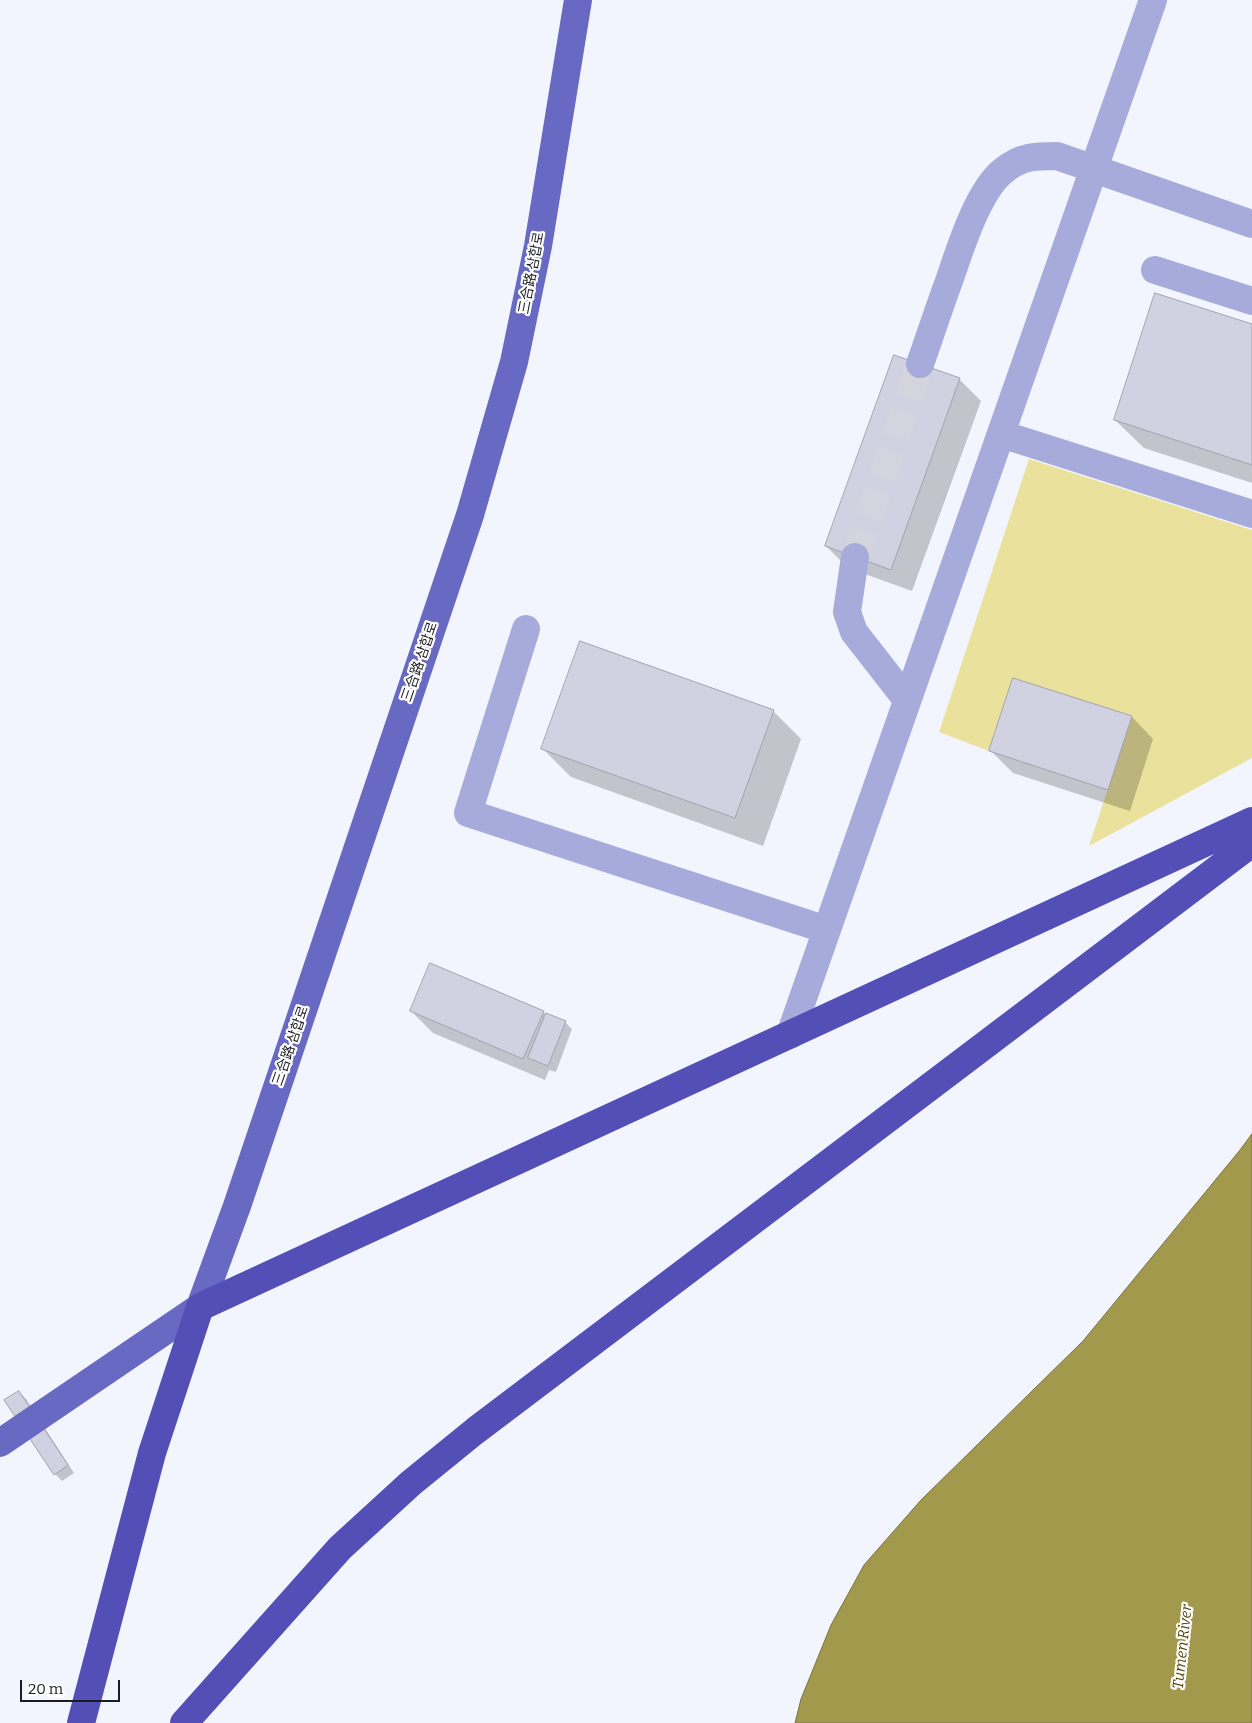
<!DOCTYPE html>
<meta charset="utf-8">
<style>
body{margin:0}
#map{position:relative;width:1252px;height:1723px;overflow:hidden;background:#f3f5fe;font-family:Bitter,serif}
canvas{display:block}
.scale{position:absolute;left:20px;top:1680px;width:100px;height:22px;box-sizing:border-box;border:2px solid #1b1c21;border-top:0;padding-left:6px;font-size:15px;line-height:18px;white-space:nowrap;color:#1b1c21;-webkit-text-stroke:4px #fff;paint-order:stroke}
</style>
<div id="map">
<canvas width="1252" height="1723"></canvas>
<div class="scale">20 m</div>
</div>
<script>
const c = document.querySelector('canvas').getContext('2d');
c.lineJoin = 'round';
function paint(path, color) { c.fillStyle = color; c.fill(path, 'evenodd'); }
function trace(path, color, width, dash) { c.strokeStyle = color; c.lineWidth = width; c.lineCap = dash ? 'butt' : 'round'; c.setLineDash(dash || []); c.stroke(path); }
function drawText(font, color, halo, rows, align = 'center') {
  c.font = font + ' Bitter,"Noto Sans KR",serif'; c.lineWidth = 4.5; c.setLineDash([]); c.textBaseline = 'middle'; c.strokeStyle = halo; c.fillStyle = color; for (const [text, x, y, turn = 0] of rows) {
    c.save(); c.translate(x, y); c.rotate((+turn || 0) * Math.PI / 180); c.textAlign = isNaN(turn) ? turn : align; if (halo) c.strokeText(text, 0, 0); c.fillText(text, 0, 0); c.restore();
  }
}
const green = new Path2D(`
 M1029,459L1252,530V758L1089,846L1132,716L1013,678L989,751L939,732Z`);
const water = new Path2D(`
 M1252,1134V1723H795L801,1699L831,1625L864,1565L921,1500L1083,1341L1240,1150Z`);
const shadow = new Path2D(`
 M1252,326V483L1144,448L1115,420Z
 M959,379L981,401L912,591L848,568L826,546Z
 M773,711L801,739L763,846L571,777L543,749Z
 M1132,717L1153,739L1130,811L1013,773L991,751Z
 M411,1011L543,1012L546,1015L565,1022L572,1029L556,1072L549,1070L545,1080L433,1033Z
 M19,1392L26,1399L74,1473L62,1481L55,1474Z`);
const building = new Path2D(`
 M1155,293L1252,324V465L1114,420Z
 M894,355L960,378L891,570L825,546Z
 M580,641L774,710L735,818L541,749Z
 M1013,678L1132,716L1108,790L989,751Z
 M430,963L544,1011L523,1059L410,1011Z
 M546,1013L566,1021L548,1066L528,1058Z
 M19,1391L68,1465L54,1475L4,1400Z`);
const minorTunnel = new Path2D(`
 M855,557L920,364`);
const minor = new Path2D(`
 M1155,270L1252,301
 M920,364C930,336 939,308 949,281C960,250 977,192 1003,171C1021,156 1035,156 1057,156L1252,224
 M1001,434L1252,514
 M855,557L847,612L854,632L907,700
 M526,629L468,813L827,930
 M790,1035L1153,0`);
const major = new Path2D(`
 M0,1443L200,1307L237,1206L470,515L514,362L538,246L578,0`);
const highway = new Path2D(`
 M81,1723L152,1453L200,1307L1252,821
 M184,1723L340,1548L411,1483L475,1431L1252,843`);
const streetNames = [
 ["三合路 삼합로",532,273,-79],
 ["三合路 삼합로",420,662,-71],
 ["三合路 삼합로",291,1046,-71]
];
const waterNames = [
 ["Tumen River",1183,1647,-84]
];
paint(green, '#eae29c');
paint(water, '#a2994c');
trace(water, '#7a743f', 1);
paint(shadow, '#0003');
paint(building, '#d0d2e1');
trace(building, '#a0a2b0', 1);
trace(minorTunnel, '#d3d4dd', 28, [28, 14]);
trace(minor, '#a6abdc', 28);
trace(major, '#6769c2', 28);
trace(highway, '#534fb6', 28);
drawText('14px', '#1b1c21', '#fff', streetNames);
drawText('italic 15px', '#4e4709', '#fff', waterNames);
</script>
